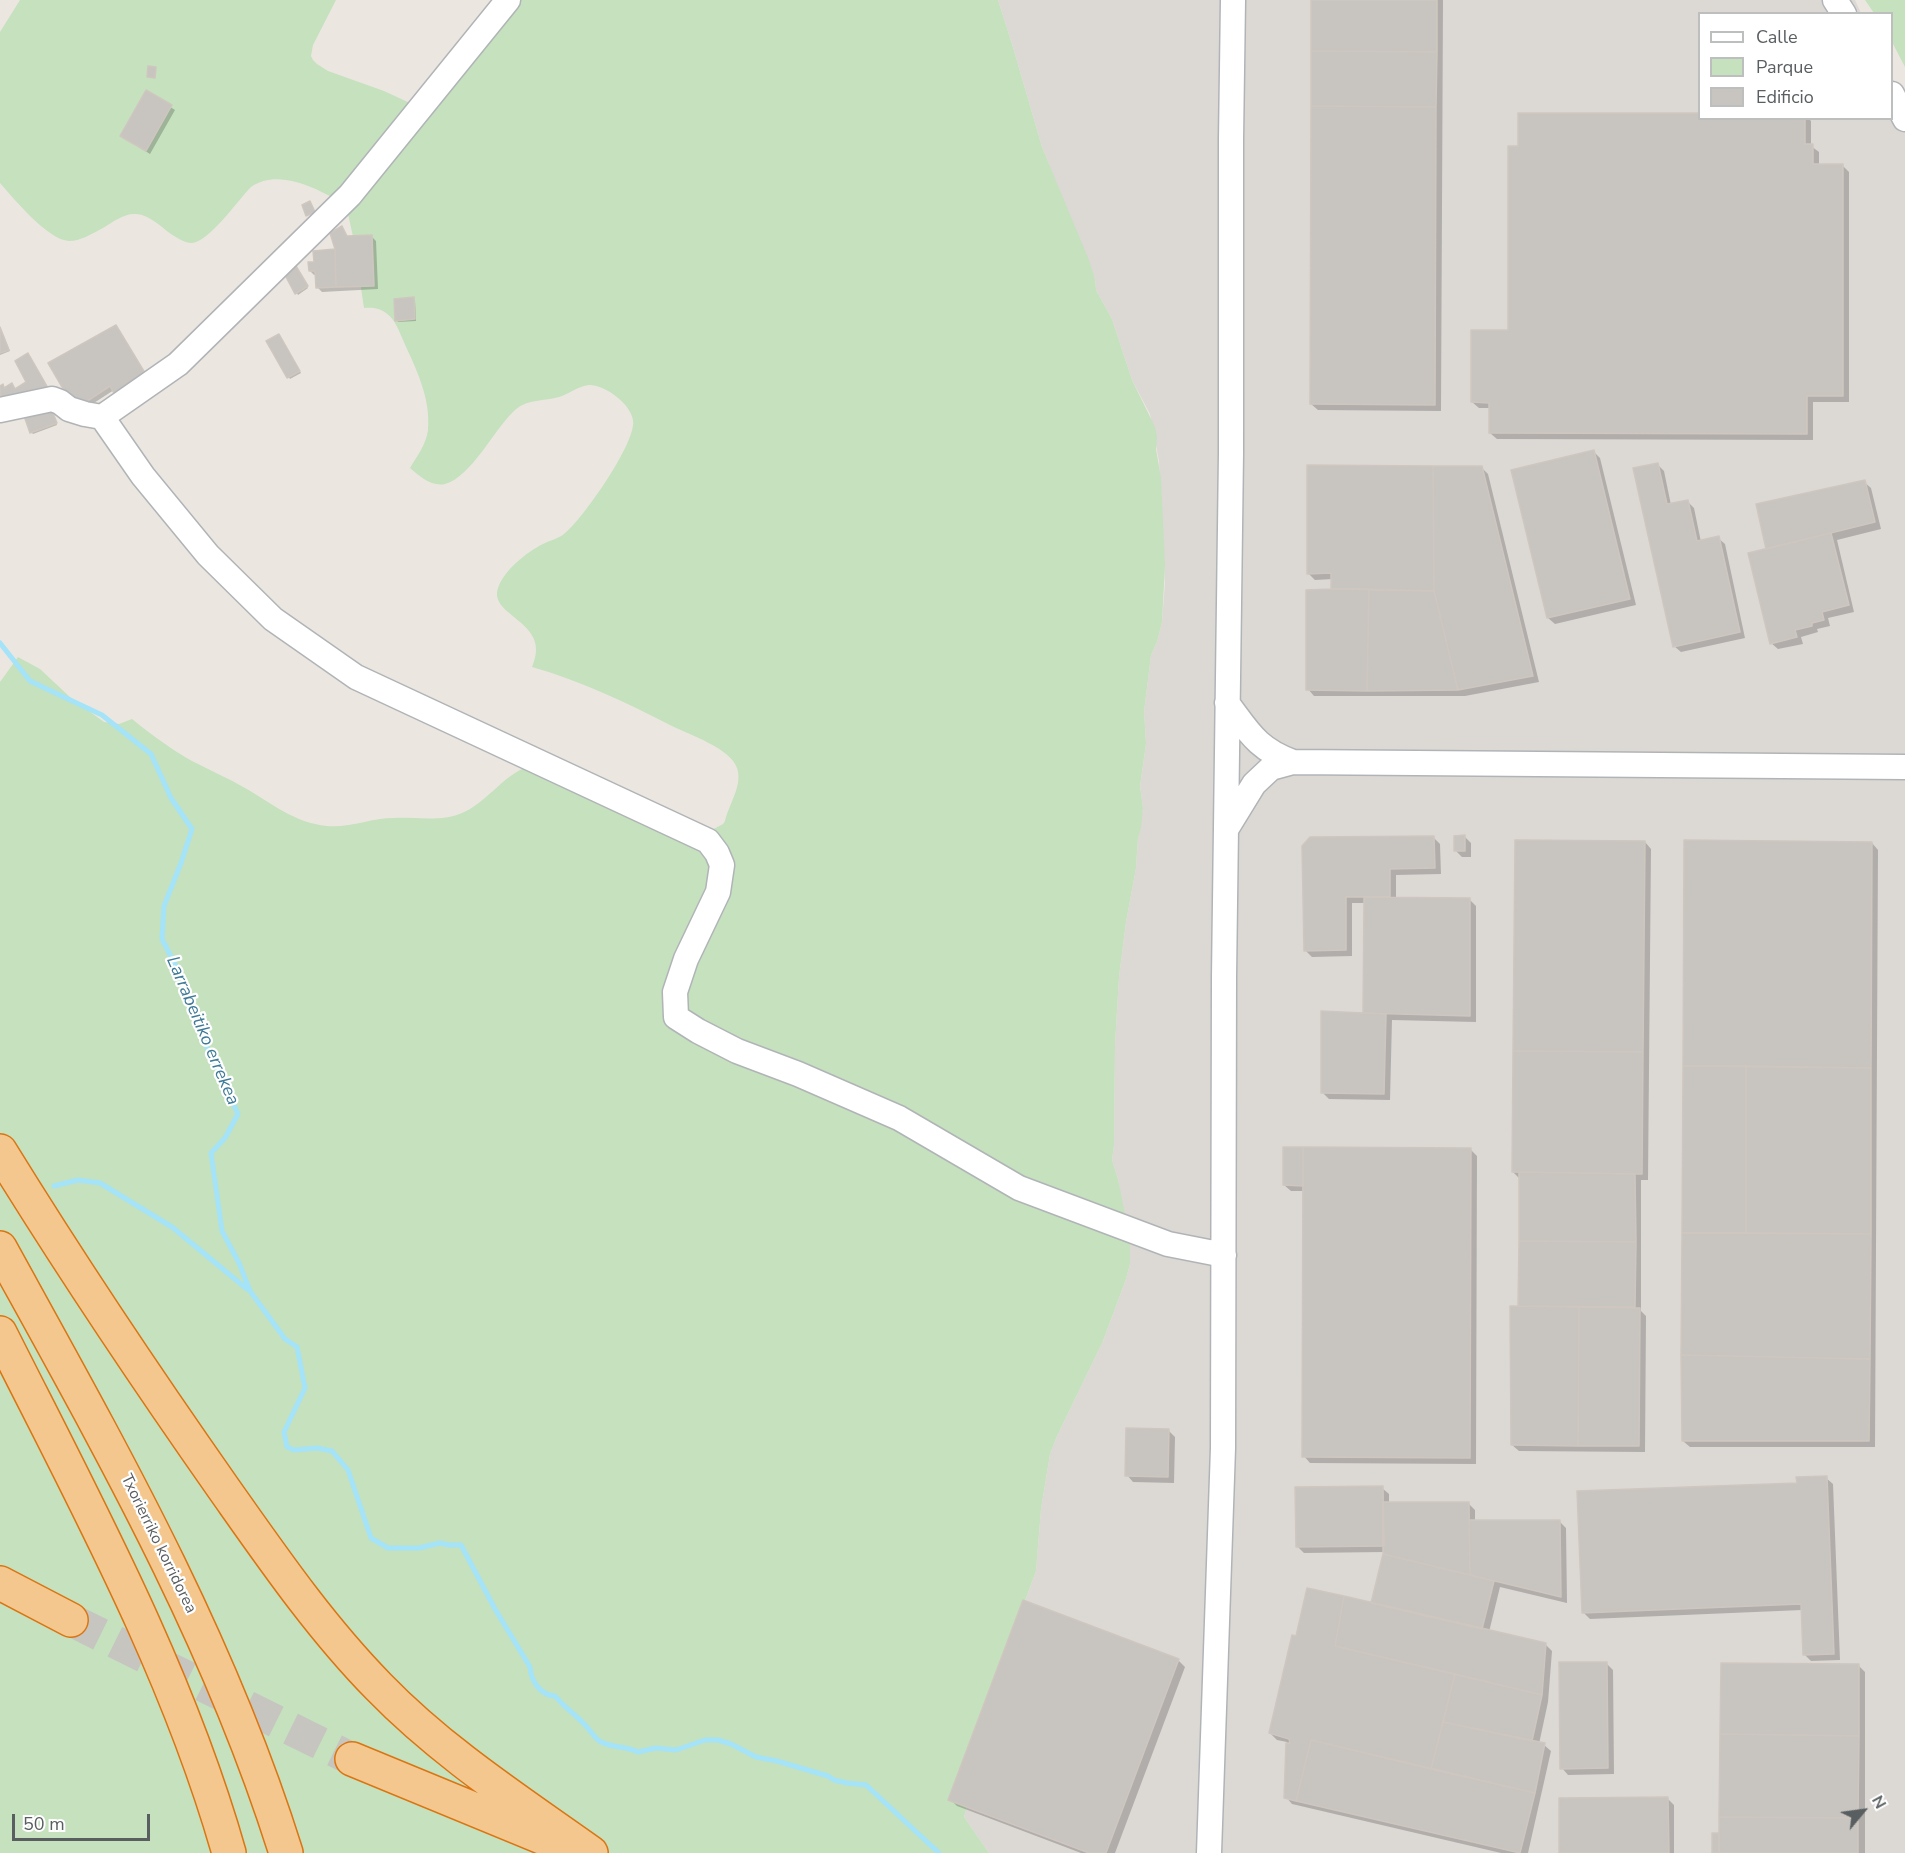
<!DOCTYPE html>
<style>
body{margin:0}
#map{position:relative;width:1905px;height:1853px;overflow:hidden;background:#ebe7e0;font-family:"Nunito Sans",sans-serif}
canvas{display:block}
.legend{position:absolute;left:1698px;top:12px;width:195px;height:108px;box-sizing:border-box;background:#fff;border:2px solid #bdbfbf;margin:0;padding:8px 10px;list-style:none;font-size:18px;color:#595e60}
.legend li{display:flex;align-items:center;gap:12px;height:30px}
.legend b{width:30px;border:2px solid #bdbfbf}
.north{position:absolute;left:1833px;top:1781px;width:60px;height:60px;-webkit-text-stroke:4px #fff;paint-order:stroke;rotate:61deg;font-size:16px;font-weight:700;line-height:24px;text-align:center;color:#595e60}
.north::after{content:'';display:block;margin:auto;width:21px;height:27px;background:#595e60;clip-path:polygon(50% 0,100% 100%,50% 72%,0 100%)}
.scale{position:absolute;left:12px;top:1814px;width:138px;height:27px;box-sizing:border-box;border:3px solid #595e60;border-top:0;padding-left:8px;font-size:18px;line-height:21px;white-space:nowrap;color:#595e60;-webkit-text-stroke:4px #fff;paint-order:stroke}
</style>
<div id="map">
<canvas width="1905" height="1853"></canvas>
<ul class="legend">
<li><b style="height:8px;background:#fff"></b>Calle</li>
<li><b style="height:16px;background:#c5e1be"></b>Parque</li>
<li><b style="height:16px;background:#c8c4c0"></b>Edificio</li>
</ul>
<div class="north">N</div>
<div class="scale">50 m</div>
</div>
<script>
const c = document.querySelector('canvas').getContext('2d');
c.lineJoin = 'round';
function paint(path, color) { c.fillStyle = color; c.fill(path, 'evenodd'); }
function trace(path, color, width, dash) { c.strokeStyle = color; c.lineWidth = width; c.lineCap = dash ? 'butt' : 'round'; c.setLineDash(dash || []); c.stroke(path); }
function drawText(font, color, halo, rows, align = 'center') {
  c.font = font + ' "Nunito Sans",sans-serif'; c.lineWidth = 4.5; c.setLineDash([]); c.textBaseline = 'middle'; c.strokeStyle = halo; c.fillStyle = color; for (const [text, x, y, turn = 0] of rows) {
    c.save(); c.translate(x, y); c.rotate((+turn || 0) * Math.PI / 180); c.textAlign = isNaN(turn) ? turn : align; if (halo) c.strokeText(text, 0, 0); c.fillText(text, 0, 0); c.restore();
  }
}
const industrial = new Path2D(`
 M998,0H1855L1861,13L1700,14V118H1892V77L1905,105V1853H989L964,1817L997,1704L1019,1617L1036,1571L1041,1509L1050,1454L1057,1436L1103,1341L1126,1279L1130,1264L1118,1179L1112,1160L1114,1145L1115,1044L1119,977L1126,922L1136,868L1138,838L1143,808L1140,786L1146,744L1144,712L1151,655L1157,642L1162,622L1165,583L1159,461L1150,414L1132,380L1112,319L1096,290L1095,279L1042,147L1012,44Z`);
const green = new Path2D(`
 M20,0H336L313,45L311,56L313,60L317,64L328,71L384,91L425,110L507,0H998L1012,44L1042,147L1089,260L1095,279L1096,290L1112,319L1132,380L1155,427L1157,437L1156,449L1161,478L1165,565L1162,622L1157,642L1151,655L1144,712L1146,744L1140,786L1143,808L1141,828L1138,838L1136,868L1126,922L1119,977L1115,1044L1114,1145L1112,1160L1118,1179L1127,1224L1130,1244V1264L1126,1279L1103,1341L1057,1436L1050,1454L1041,1509L1036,1571L1019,1617L997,1703L964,1817L989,1853H0V682L18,657L40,669L71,698L104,722L119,724L132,719C152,735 171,749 192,761C209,770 228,778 245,788C271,803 295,823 327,826C350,828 371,818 394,818C416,817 442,822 462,813C486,803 500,779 524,768L710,831L723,824L725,821C729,804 743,785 737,768C730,748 690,735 672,726C625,702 584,682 532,667C553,621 488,617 498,588C504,570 527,552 543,544C550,540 558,539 564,534C582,520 637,442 633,420C630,403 605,385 589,385C578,386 569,394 559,397C542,402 527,398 513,412C494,430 471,477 445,484C432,487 419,476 410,468C417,456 426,445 428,430C431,398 416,369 403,340C399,331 395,319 386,313C380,308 372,307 364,308L354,241L346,205C320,190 279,167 251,187C239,199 209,242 192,243C185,243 177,238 171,234C161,227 150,215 136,214C124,213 113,222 103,228C93,233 81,241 69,241C48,240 14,199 0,183V32Z
 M1865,0H1905V67L1892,42V14L1874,13Z`);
const shadow = new Path2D(`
 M1313,0H1443L1441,411L1318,410L1311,404Z
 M147,92L175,110L150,154L122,136Z
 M1700,118H1808L1811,121V146L1819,152V165H1842L1849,172V402H1813V440L1497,439L1490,433V408H1479L1472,402L1510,331Z
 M341,228L348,238L372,237L376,241L378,289L322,292L318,288L317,275H314L310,271L316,263L337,251Z
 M297,270L308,288L298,295L287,275Z
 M413,299L415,301L416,321L398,322L397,320Z
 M0,327L10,351L0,355Z
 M116,327L151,382L114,390L80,412Z
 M280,337L301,373L290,379L268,342Z
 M28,355L51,392L5,413L0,388L3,386L6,389L12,385L16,390L28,383Z
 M50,407L57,425L33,434L31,432Z
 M1594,452L1600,458L1636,605L1555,624L1548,618Z
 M1657,464L1664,471L1671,505L1687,501L1694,508L1701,542L1718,538L1725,544L1745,638L1681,652L1674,646Z
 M1481,467L1488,474L1539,682L1465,696H1314L1308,689L1333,590V579L1315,580L1308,573Z
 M1864,482L1871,488L1881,529L1837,540L1854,612L1828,618L1830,626L1817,629L1818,632L1801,637L1803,644L1778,649L1771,643L1768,550Z
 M1465,837L1471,843V857H1462L1455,850Z
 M1434,838L1440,844L1441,874L1396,875V898L1469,899L1476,906V1022L1392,1020L1390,1100L1329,1099L1322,1092L1365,1014V903H1352V956L1312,957L1305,950L1304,846Z
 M1645,842L1651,849L1648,1180H1641V1311L1646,1316L1645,1452L1519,1451L1512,1445L1520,1308V1179L1513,1172Z
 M1686,842L1872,843L1878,850L1875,1447H1690L1683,1441Z
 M1470,1149L1477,1156L1476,1464L1310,1463L1304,1456V1191H1291L1284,1185Z
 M1168,1430L1175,1437L1174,1483L1133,1482L1127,1475Z
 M1826,1478L1833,1484L1840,1660L1811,1661L1804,1654L1802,1610L1590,1619L1583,1612L1798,1484Z
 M1382,1488L1389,1494V1504H1469L1475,1510V1522L1559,1521L1566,1528L1567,1603L1500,1587L1489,1632L1545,1644L1552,1651L1548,1702L1539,1744L1544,1745L1551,1751L1528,1853H1501L1292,1804L1286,1797L1287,1742L1277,1740L1270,1733L1297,1638L1372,1604L1385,1552L1304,1553L1297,1546Z
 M1178,1660L1185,1667L1115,1853H1081L957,1806L950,1799Z
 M1606,1663L1613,1670L1614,1774L1568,1775L1562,1768Z
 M1859,1666L1865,1672V1853H1713L1721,1834Z
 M1667,1798L1674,1805V1853H1561Z`);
const stream = new Path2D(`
 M0,643L30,681L102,715L151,754L171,798L192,829L181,863L164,906L162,939L182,978L202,1026L204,1041L238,1114L225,1138L211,1153L222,1231L239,1263L250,1291L285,1339L297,1347L305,1388L284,1432L287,1447L294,1450L317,1448L332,1451L348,1470L371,1538L388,1548H419L440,1543L449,1545H461L495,1609L530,1667C531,1681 540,1695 555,1696C564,1707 576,1715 585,1725C591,1731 595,1739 601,1742C613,1748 626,1746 638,1752L656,1748L676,1750L705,1740H718L731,1744L756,1757L777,1761L828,1776L834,1780L847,1783L866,1785L939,1853
 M54,1186L78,1180L100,1183L172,1227L247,1289`);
const building = new Path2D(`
 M1311,0H1437V52L1311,51Z
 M1311,51L1437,52L1436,107L1311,106Z
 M148,66L156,67L155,78L147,77Z
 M146,90L172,105L146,151L120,136Z
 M1311,106L1436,107L1435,405L1310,404Z
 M1518,113H1700V118H1805V144H1813V164H1843V396H1807V434L1489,433V403L1471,402V330H1508V146H1518Z
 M310,201L315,212L306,216L302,205Z
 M342,226L347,236L372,235L374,286L336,287L335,249L330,233Z
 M335,249L336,287L316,288L315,271H309L308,262H314L313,251Z
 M296,266L308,286L295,294L285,275Z
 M414,297L415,319L395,321L394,299Z
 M116,325L148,378L116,397L110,386L75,409L48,363Z
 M0,327L9,350L0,353Z
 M279,334L300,371L287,378L266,341Z
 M28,353L48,388L0,410V386L3,384L4,388L12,383L15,389L26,382L15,361Z
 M49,403L57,423L30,433L23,413Z
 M1594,450L1630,599L1547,618L1511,470Z
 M1658,463L1667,504L1688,500L1697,541L1719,536L1740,632L1673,647L1633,468Z
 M1307,465L1433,466L1434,591L1331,589V573L1307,574Z
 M1433,466H1482L1533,676L1458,690L1434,591Z
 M1865,480L1875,522L1766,549L1756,504Z
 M1831,533L1849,605L1822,612L1824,620L1812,623V626L1795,630L1797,637L1770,644L1748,553Z
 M1331,589H1369L1367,691L1306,690V590Z
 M1369,589L1434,591L1458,690L1367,691Z
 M1465,835V851H1454V836Z
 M1434,836L1435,868L1390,869V897H1346V950L1304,951L1302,846L1310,837Z
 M1515,840L1645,841L1643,1052L1513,1051Z
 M1684,840L1872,842L1871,1068L1683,1066Z
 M1364,897L1470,898V1016L1363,1013Z
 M1321,1011L1386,1014L1384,1094L1321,1093Z
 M1513,1051L1643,1052L1642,1174L1512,1172Z
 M1683,1066H1746V1233H1682Z
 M1746,1066L1871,1068V1234L1746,1233Z
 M1283,1147H1303V1186L1283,1185Z
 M1303,1147L1471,1148L1470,1458L1302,1457Z
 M1519,1172L1635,1174L1636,1242L1519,1241Z
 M1682,1233L1871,1234L1870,1359L1681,1355Z
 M1519,1241L1636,1242L1635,1307L1518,1306Z
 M1510,1306L1579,1307L1578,1446L1511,1445Z
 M1579,1307L1640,1308L1639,1446H1578Z
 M1681,1355L1870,1359L1869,1441H1682Z
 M1126,1428L1169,1429L1168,1477L1125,1476Z
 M1827,1476L1834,1654L1803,1655L1801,1604L1582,1613L1577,1491L1797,1483L1796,1477Z
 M1383,1486L1384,1546L1296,1547L1295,1487Z
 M1383,1502H1469L1470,1575L1383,1554Z
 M1469,1520H1560L1561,1597L1470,1575Z
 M1383,1554L1494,1581L1482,1629L1371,1603Z
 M1307,1588L1344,1596L1335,1646L1455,1674L1431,1769L1311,1740L1296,1801L1284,1798L1286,1743H1290L1289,1739L1269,1733L1292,1635L1296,1636Z
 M1344,1596L1546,1643L1542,1695L1335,1646Z
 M1023,1600L1179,1659L1106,1853H1089L948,1800Z
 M1559,1662H1607L1608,1768L1560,1769Z
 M1721,1663L1859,1664V1736L1720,1734Z
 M1455,1674L1542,1695L1532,1741L1443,1722Z
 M1443,1722L1545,1743L1535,1793L1431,1769Z
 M1720,1734L1859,1736L1858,1818L1719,1817Z
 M1311,1740L1535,1793L1520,1853L1296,1801Z
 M1668,1797L1669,1853H1559V1798Z
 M1719,1817L1858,1818V1853H1719Z
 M1712,1833H1719V1853H1712Z`);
const highwayTunnel = new Path2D(`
 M71,1620L352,1759`);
const minor = new Path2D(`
 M1835,0L1844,14
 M1892,94L1905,119
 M0,410L52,399L60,402L69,409L85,414L102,417L143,476L208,555L273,619L356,677L708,841L717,853L722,865L718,892L686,959L675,992L676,1017L698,1031L737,1051L798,1074L899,1118L1019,1188L1168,1244L1224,1255
 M102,417L178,364L350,195L508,0
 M1227,703C1249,732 1257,749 1293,762
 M1227,828L1254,784L1271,768L1293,762L1905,767
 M1209,1853L1223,1448L1224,977L1231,453V139L1233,0`);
const highway = new Path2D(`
 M0,1151C71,1266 146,1378 224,1489C272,1557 320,1627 379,1687C442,1752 518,1801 591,1853
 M0,1248C109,1446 218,1636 286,1853
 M0,1333C85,1502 177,1670 229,1853
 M0,1583L71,1620
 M352,1759L551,1841`);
const streetNames = [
 ["Txorierriko korridorea",158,1544,64]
];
const waterNames = [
 ["Larrabeitiko errekea",202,1031,67]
];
paint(industrial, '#dcd9d5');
paint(green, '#c5e1be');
paint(shadow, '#0003');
trace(stream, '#a4e3f8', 5);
paint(building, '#c8c4c0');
trace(building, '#cfc7bf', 1.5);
trace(highwayTunnel, '#c6c5c0', 33, [33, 16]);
trace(minor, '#b1b4b7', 27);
trace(highway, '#da7512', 36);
trace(minor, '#fff', 24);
trace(highway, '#f4c78f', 33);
drawText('16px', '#595e60', '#fff', streetNames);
drawText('italic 18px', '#3e7a97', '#fff', waterNames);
</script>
